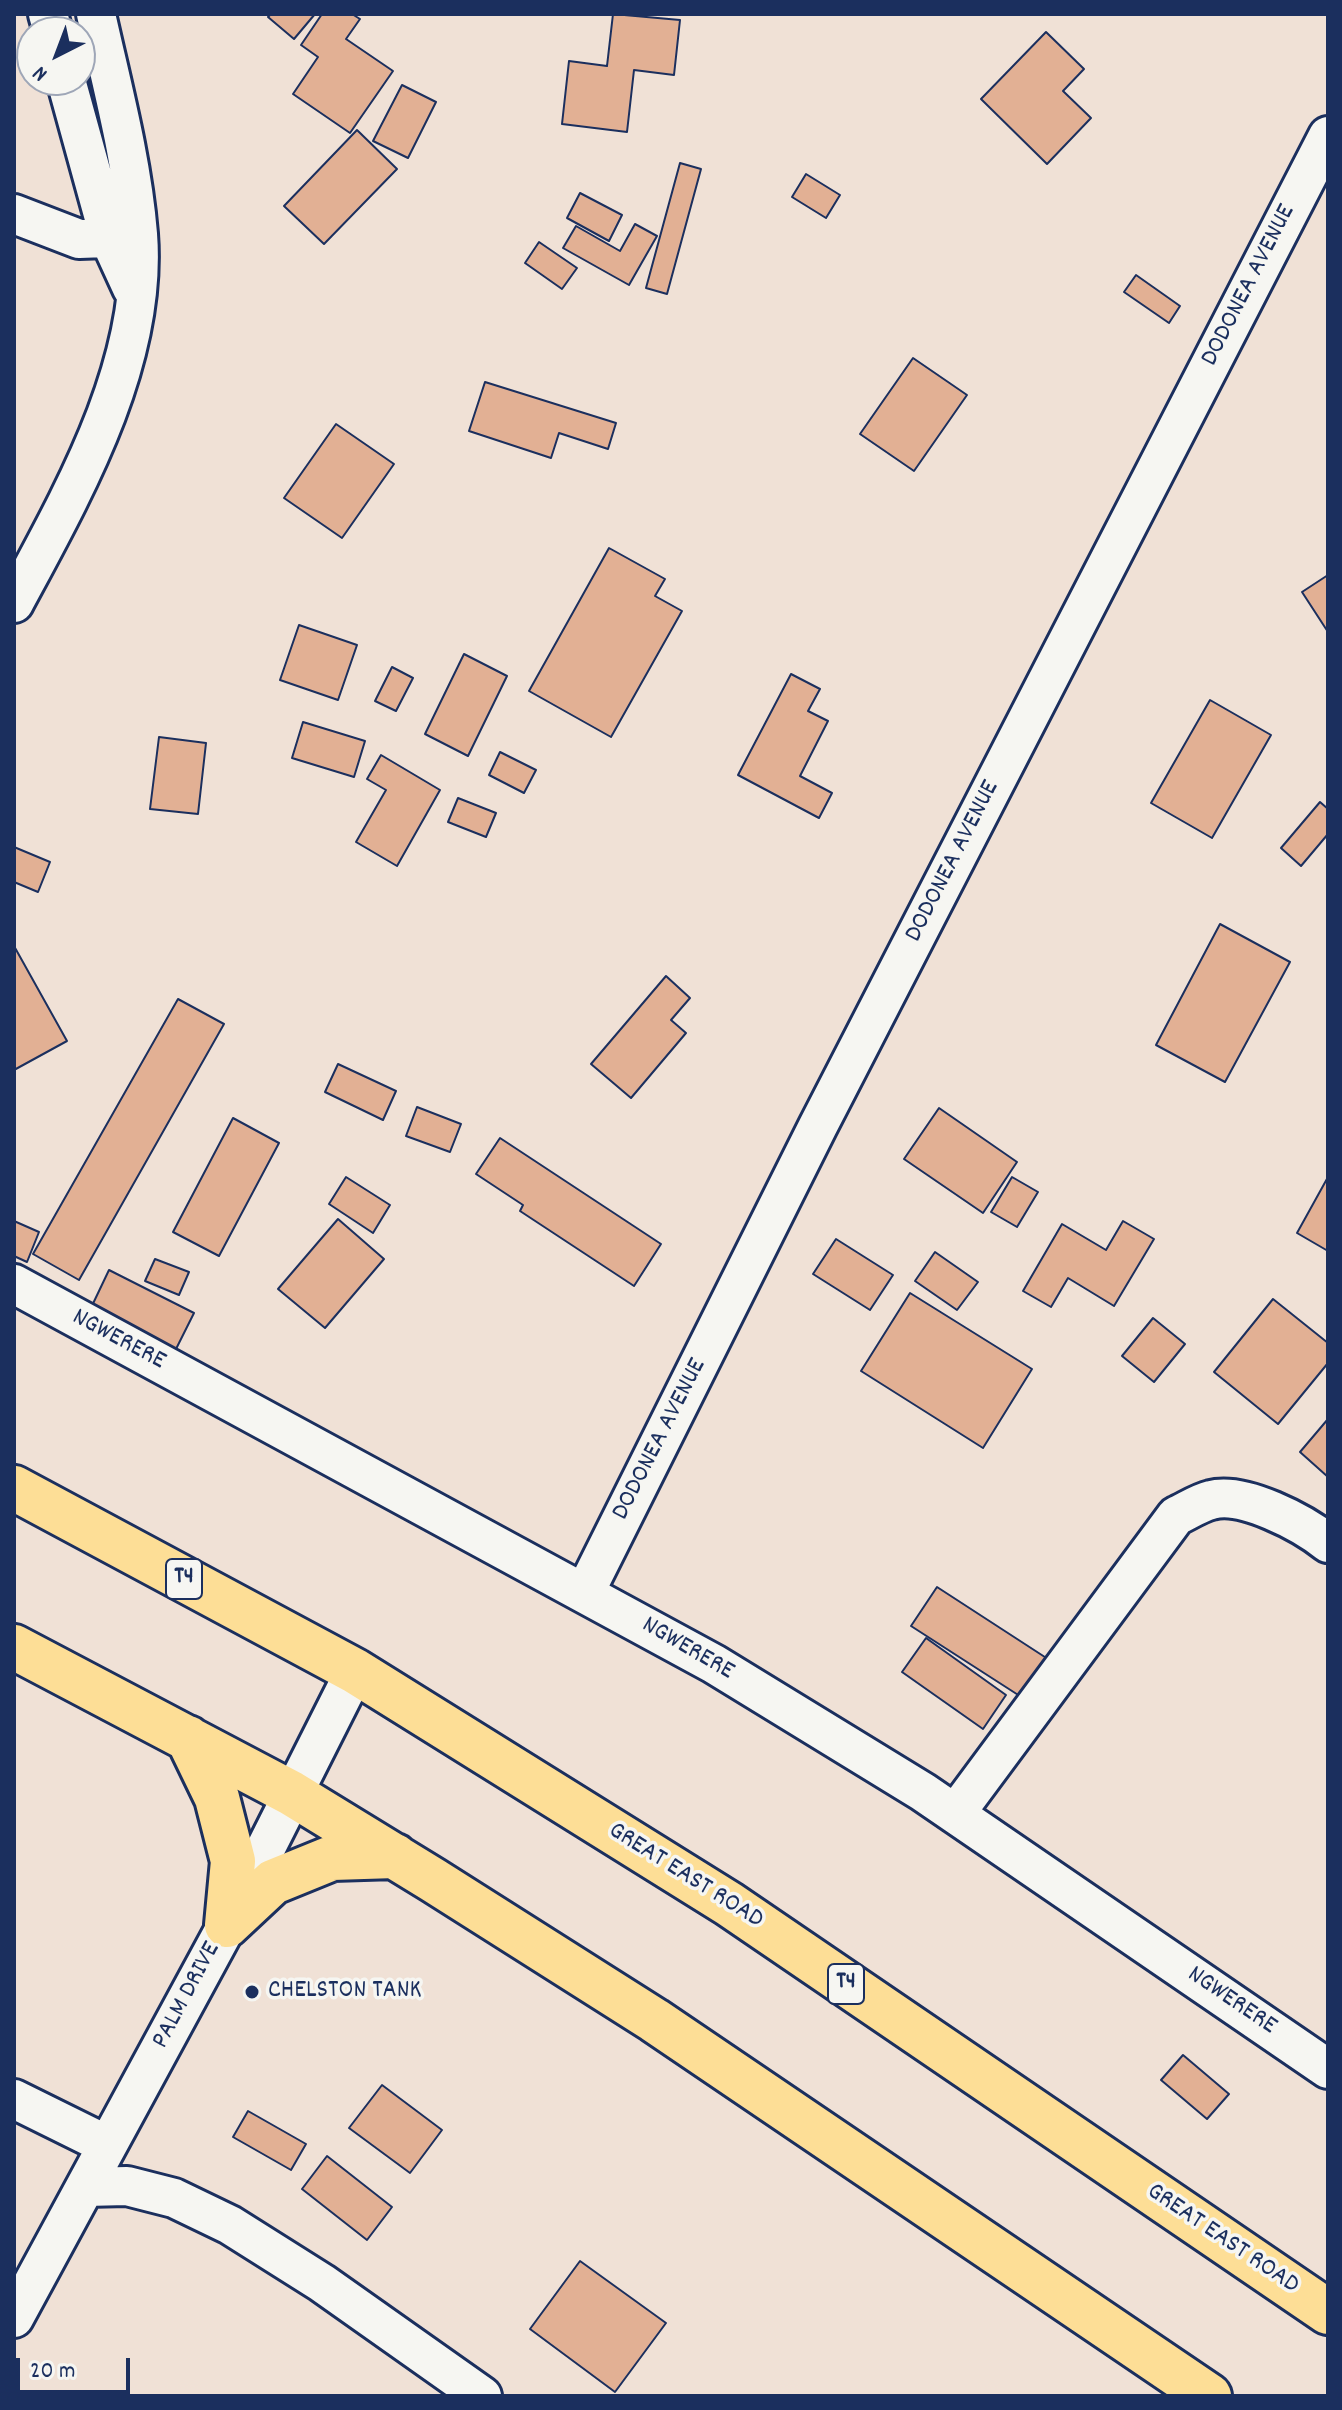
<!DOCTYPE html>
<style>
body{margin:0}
#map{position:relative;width:1342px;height:2410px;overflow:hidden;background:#f0e1d6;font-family:Dekko,sans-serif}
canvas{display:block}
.frame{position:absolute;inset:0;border:16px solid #1b2f5e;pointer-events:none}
.north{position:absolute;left:16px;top:16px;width:80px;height:80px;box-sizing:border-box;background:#f6f6f2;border:2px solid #9ea6b7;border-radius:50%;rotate:222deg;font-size:22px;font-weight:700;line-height:32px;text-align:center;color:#1b2f5e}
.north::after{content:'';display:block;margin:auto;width:28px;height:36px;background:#1b2f5e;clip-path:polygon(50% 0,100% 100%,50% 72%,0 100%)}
.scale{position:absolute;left:16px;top:2358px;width:114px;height:36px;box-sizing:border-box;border:4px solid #1b2f5e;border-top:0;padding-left:10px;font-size:24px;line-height:28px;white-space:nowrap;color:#1b2f5e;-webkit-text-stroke:6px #f6f6f2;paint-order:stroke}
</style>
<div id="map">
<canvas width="1342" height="2410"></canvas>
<div class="frame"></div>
<div class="north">N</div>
<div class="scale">20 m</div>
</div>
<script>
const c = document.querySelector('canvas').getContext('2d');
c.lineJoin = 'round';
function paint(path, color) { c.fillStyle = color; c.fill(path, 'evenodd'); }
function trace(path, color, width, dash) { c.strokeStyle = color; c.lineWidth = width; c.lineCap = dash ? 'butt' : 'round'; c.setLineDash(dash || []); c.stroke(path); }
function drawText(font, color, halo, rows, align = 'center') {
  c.font = font + ' Dekko,sans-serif'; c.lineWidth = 7; c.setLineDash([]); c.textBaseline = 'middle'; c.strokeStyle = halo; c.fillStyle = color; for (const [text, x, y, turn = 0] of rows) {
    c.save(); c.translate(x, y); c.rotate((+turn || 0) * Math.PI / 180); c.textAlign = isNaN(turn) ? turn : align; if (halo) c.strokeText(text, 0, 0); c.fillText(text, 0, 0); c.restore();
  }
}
const building = new Path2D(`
 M271,14H315L294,39L268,17Z
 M322,14H352L360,19L346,39L393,71L350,133L293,94L318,57L301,45Z
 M613,14L680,20L674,75L634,70L627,132L562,124L569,61L607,66Z
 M1046,32L1084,69L1063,91L1091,118L1047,164L981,99Z
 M402,85L436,102L408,158L373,141Z
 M357,130L397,169L324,244L284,206Z
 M680,163L701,169L667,294L646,288Z
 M806,174L840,195L826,218L792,197Z
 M580,193L622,215L609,241L567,218Z
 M635,224L657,236L629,285L563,248L576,226L620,251Z
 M539,242L577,268L562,289L525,263Z
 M1136,275L1180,306L1169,323L1124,292Z
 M913,358L967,395L914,471L860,434Z
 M485,382L616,423L608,449L559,433L551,458L469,431Z
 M336,424L394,464L342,538L284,498Z
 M609,548L665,579L655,596L682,611L611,737L529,691Z
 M1328,575V632L1302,592Z
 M299,625L357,645L338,700L280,680Z
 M464,654L507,676L468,756L425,734Z
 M392,667L413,678L396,711L375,701Z
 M791,674L820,689L808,711L828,721L800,776L832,793L819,818L738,775Z
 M1210,700L1271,735L1212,838L1151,803Z
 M303,722L365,741L354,777L292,758Z
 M159,737L206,743L198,814L150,809Z
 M500,752L536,770L524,793L489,775Z
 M381,755L440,790L397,866L356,842L386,790L367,779Z
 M458,798L496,813L486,837L448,822Z
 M1320,802L1328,809V834L1301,866L1281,848Z
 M14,847L50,862L38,892L14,882Z
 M1220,924L1290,962L1225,1082L1156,1045Z
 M14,946L67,1041L14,1070Z
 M666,976L690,998L671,1020L686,1033L631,1098L591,1064Z
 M178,999L224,1024L79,1280L33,1254Z
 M338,1064L396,1091L383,1120L325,1092Z
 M417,1107L461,1124L450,1152L406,1136Z
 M939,1108L1017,1162L983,1213L904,1159Z
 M233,1118L279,1143L219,1256L173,1232Z
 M500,1138L661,1244L634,1286L520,1211L523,1205L476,1174Z
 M346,1177L390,1205L373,1233L329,1204Z
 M1012,1177L1038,1192L1017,1227L991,1212Z
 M1328,1177V1251L1297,1233Z
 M338,1219L384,1259L325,1328L278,1289Z
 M14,1221L39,1232L27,1262L14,1256Z
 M1123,1221L1154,1239L1114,1306L1068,1278L1051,1307L1023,1291L1062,1224L1106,1250Z
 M836,1239L893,1275L870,1310L813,1274Z
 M935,1252L978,1282L957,1310L915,1281Z
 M155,1259L189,1272L179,1295L145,1281Z
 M109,1270L194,1313L173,1355L89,1312Z
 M910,1293L1032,1369L983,1448L861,1371Z
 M1273,1299L1328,1343V1363L1278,1424L1214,1372Z
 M1153,1318L1185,1344L1154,1382L1122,1356Z
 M1328,1419V1477L1300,1452Z
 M937,1587L1051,1661L1026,1700L911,1626Z
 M926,1638L1006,1695L983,1729L902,1672Z
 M1183,2055L1229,2094L1207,2119L1161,2080Z
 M382,2085L442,2130L410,2173L349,2128Z
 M248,2111L306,2144L291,2170L233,2137Z
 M327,2156L392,2207L367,2240L302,2189Z
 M580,2261L666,2323L615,2392L530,2329Z`);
const minor = new Path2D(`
 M48,14L53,32
 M66,80L110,240L132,288
 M14,214L79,239L135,237
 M14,603C73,493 148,363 138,234C132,160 112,86 96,14
 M14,1284L714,1664L923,1792L1328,2069
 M585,1592L818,1126L1328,136
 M955,1814L1176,1516C1187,1511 1199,1503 1211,1500C1243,1491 1303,1523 1328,1543
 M14,2099L107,2145
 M85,2187L127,2186L174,2198L230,2225L322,2283L482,2396
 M14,2318L227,1925L355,1671`);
const major = new Path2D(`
 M14,1488L355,1671L729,1904L1328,2312
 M14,1647L291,1793L433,1880L654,2020L1209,2396
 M188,1738L217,1798L233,1861L227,1925
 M227,1925L273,1882L332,1858L395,1856`);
const markers = [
 [252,1992,8,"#1b2f5e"]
];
const shields = [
 [184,1579,36],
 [846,1984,36]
];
const shieldNames = [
 ["T4",184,1579],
 ["T4",846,1984]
];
const streetNames = [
 ["DODONEA AVENUE",1250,286,-63],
 ["DODONEA AVENUE",954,862,-63],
 ["NGWERERE",118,1341,28],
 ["DODONEA AVENUE",661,1440,-63],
 ["NGWERERE",687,1650,30],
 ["GREAT EAST ROAD",685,1877,32],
 ["PALM DRIVE",188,1996,-62],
 ["NGWERERE",1231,2002,34],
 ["GREAT EAST ROAD",1222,2240,34]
];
const poiNames = [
 ["CHELSTON TANK",268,1992]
];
paint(building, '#e2b094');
trace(building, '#1b2f5e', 2);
trace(minor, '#1b2f5e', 44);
trace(major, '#1b2f5e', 50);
trace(minor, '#f6f6f2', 38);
trace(major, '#fdde96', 44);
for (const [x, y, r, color] of markers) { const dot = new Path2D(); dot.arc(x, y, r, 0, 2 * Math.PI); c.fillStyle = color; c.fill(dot); trace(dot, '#f6f6f2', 3); }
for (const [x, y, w] of shields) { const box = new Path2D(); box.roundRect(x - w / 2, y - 20, w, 40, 6); c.fillStyle = '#f6f6f2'; c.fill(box); trace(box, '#1b2f5e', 2); }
drawText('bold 24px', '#1b2f5e', null, shieldNames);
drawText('26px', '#1b2f5e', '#f6f6f2', streetNames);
drawText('26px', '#1b2f5e', '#f6f6f2', poiNames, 'left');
</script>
